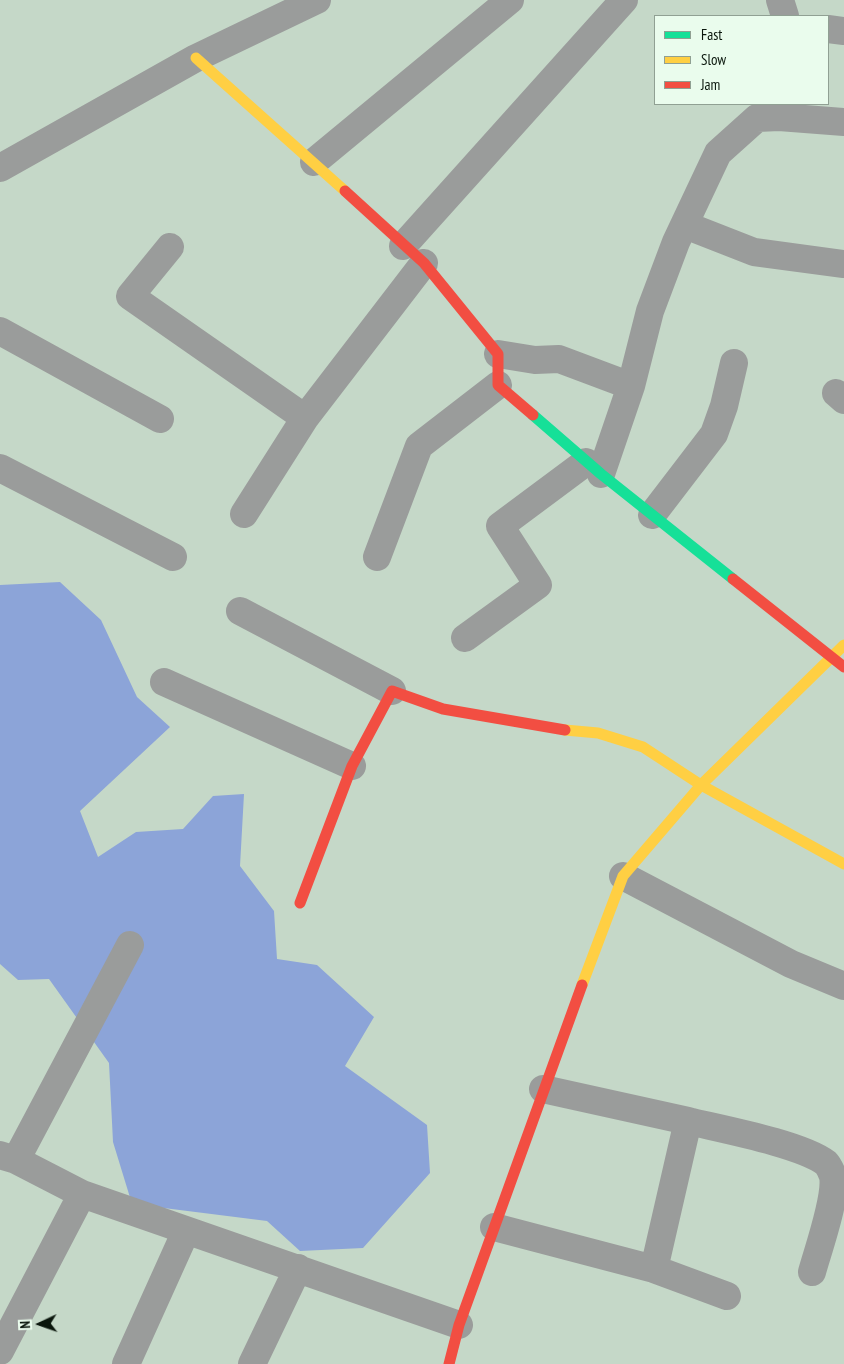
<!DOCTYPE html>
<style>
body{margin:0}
#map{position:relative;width:844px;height:1364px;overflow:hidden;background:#c5d8c8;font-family:"PT Sans Narrow",sans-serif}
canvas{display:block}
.legend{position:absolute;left:654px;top:15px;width:175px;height:90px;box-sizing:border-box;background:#eafced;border:1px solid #90a093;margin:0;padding:6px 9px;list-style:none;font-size:15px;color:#0a160c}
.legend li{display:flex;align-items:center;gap:10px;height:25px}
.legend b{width:25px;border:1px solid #90a093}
.north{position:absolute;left:15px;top:1299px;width:50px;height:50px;-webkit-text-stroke:4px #eafced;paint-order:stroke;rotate:267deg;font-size:14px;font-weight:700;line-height:20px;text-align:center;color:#0a160c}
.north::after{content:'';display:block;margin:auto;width:18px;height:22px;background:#0a160c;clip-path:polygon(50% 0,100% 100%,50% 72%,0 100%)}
</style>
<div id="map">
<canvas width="844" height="1364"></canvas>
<ul class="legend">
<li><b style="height:6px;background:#16e098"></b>Fast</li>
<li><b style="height:6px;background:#ffcf43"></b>Slow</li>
<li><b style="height:6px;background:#f24e42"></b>Jam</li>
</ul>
<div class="north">N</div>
</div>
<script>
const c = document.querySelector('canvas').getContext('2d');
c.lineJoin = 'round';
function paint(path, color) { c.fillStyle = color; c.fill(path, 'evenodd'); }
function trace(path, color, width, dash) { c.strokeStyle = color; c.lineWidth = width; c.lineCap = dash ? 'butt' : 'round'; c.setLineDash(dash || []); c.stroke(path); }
const water = new Path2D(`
 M60,582L101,620L137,697L170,727L80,811L98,857L136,832L183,829L213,796L244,794L240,866L274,911L277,959L317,965L374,1017L345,1066L427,1125L430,1173L363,1248L300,1251L267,1221L132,1204L113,1142L109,1063L49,979L18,980L0,964V585Z`);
const street = new Path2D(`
 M780,0L785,16
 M828,29L844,31
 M314,162L510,0
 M0,168L196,58L317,0
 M685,225L754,252L844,264
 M403,246L624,0
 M170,247L130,296L305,418
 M0,331L160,419
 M498,354L535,360L559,359L631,386
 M836,393L844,400
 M0,468L173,557
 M601,474L631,386L650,311L676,242L718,153L757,118L779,117L844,122
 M244,514L305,418L424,263
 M652,515L714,434L724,406L734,363
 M377,557L419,446L498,385
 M240,611L392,691
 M465,638L538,585L500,526L586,462
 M164,682L352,766
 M623,876L791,964L844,986
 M543,1089L688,1121L654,1269L727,1296
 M688,1121C721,1129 801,1144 826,1163C829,1166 831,1171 833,1176C837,1197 818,1250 812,1272
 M0,1155L16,1160L82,1194L459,1325
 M16,1160L130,945
 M494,1227L654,1269
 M0,1351L82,1194
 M126,1364L186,1231
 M252,1364L298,1268`);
const fast = new Path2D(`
 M533,415L601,474L733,579`);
const slow = new Path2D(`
 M196,58L345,191
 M565,730L598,733L643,747L701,785L844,864
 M582,985L623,876L701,785L844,645`);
const jam = new Path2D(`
 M345,191L424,263L498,354V385L533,415
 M733,579L844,667
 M300,903L352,766L392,691L443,709L565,730
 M449,1364L459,1325L582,985`);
paint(water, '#8ca4d8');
trace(street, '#9a9c9b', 28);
trace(fast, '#16e098', 11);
trace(slow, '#ffcf43', 11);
trace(jam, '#f24e42', 11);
</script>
